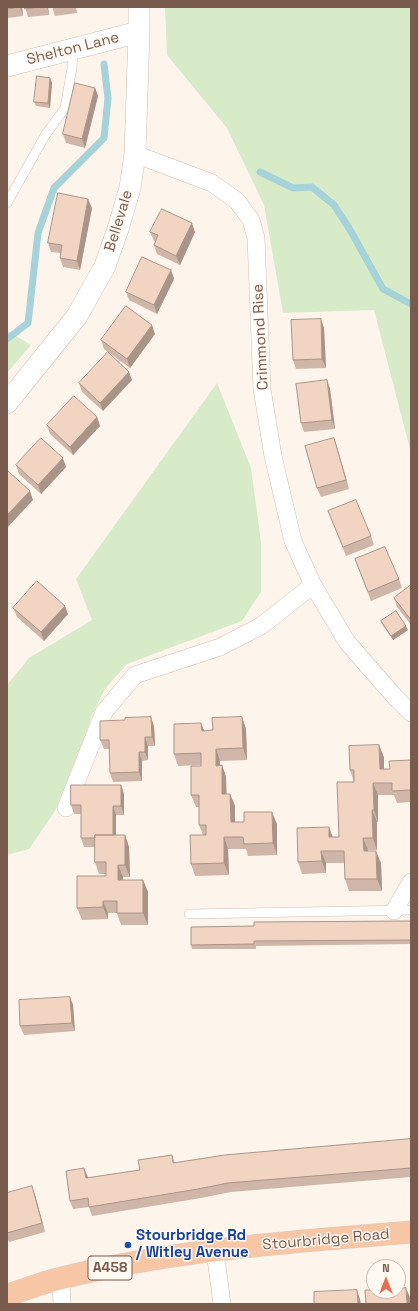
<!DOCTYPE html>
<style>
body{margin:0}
#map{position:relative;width:418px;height:1311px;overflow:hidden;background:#fdf5eb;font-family:"Space Grotesk",sans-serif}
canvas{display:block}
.frame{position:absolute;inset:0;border:8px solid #795b4d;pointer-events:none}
.north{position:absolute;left:366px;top:1259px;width:40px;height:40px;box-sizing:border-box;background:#fff9f2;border:1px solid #c9bab0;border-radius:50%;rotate:0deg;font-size:11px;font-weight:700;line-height:16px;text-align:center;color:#795b4d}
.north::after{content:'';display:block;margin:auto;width:14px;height:18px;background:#e46e53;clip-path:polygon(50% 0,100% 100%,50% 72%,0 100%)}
</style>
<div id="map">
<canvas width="418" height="1311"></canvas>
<div class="frame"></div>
<div class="north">N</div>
</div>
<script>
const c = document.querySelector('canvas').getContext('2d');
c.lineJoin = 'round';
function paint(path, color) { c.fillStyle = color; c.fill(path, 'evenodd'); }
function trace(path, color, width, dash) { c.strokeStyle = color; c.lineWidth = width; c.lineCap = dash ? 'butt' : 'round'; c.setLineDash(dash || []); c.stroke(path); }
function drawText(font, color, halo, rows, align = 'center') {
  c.font = font + ' "Space Grotesk",sans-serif'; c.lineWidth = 3; c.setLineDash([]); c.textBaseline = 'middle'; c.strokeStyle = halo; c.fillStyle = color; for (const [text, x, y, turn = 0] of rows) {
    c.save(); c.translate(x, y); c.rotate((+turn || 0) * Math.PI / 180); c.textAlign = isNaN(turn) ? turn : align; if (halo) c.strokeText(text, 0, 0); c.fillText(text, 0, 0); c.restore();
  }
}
const green = new Path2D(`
 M165,7H411V453L374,310L283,313L264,205L227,128L167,55Z
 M7,331L31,345L7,373Z
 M217,383L251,468L261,542V592L242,621L127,664L105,689L92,715L85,737L55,811L29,849L7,855V685L29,658L92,620L76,579Z`);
const stream = new Path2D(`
 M260,172L293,188L312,187L334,205L349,228L383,289L411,304
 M7,339L28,323L38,233L54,188L104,138L108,98L104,64`);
const service = new Path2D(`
 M7,203L46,134L65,108L72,68L73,49
 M189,914L411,910`);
const minor = new Path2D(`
 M135,154L212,183L237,201L251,220L256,238L262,389L273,456L293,541L313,585L347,642L395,697L411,713
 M66,808L104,712L135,675L220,647L261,626L313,585
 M394,911L411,882
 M215,1251L222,1304
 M61,1278L62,1304`);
const tertiary = new Path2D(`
 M7,66L139,32
 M7,403L77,316L105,266L118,229L130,188L135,154L139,32V7`);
const trunk = new Path2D(`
 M7,1295C25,1290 43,1282 62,1278C176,1249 294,1242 411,1232`);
const wall = new Path2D(`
 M7,7H22L23,16L7,18Z
 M25,7H48L49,15L28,17Z
 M52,7H76L77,13L55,16Z
 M50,78L52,83L50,108L36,106L34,102Z
 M95,88L98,96L85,148L66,143L63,134Z
 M92,208L80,270L63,267L60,258L61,253L51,252L48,243Z
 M150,232H195L180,265L157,254L154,245L155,242L154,241Z
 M171,270L174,279L157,314L129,300L126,292Z
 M321,319L324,328L326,368L296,369L293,360Z
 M155,334L130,368L104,349L101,340Z
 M132,380L103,411L82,392L79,383Z
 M327,380L330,389L335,429L304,432L301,423Z
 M97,417L100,426L73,455L50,434L47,425Z
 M334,438L337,447L349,489L321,497L317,488Z
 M16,465L66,467L41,494L19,474Z
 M328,511L371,536L374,545L346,556Z
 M355,559L399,579L402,588L371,601Z
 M411,585V625L397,607L394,598Z
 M13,608L68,614L44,641L17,617Z
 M381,621L408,630L393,640L383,626Z
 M242,717L246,729L247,760L220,761V766L222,765L226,777V794H230L235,806V822L277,824V855L248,856L246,849H228L229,875L195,876L191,864L203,835L199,825V807H196L191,795L201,765L178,766L174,754L201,723L204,731L213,730Z
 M154,726L155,746H148V760L142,761V781L113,782L110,773V749H104L100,740Z
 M384,757V769H390L411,760V802L397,803L394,795H378V822H377V850H368V851L381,863L382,891H349L345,879L344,863H326V873L302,874L298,862L329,827L333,837H339L354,782L350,770Z
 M121,785L124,794V815H116V835H125L129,847L130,877H123V880H143L148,892V925H121L117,913H108V919L82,920L77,908L106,876V874H99L95,862V847H84L81,838V814H74L71,805Z
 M411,916V944L256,946V949H192L191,945L254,926L411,921Z
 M70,997L73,1005L75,1031L24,1035L20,1026Z
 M411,1139V1177L231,1192L201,1198L92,1216L89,1207L73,1209L70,1201L88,1177V1178L140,1170L172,1155L175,1163Z
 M7,1193L35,1195L45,1232L9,1242L7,1238Z`);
const shadedWall = new Path2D(`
 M20,7H22L23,16Z
 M47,7H48L49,15Z
 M50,78L52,83L50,108L48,103Z
 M95,88L98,96L85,148L82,139Z
 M88,199L92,208L80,270L77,261Z
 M192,223L195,232L180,265L176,256Z
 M171,270L174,279L157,314L154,305Z
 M321,319L324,328L326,368L322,359Z
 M152,325L155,334L130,368L127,359Z
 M129,372L132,380L103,411L100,403Z
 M327,380L330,389L335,429L332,420Z
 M97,417L100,426L73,455L70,447Z
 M334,438L337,447L349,489L346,480Z
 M63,458L66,467L41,494L38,485Z
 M30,491L33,500L7,528V515Z
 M65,606L68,614L44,641L41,632Z
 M406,626L408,630L393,640L391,636Z
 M151,717L154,726L155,746L152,737Z
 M242,717L246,729L247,760L243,748Z
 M201,723L206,735L202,731Z
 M145,737L148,746V760L145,752Z
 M379,745L384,757V781L380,769Z
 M216,749L220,761V778L216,766Z
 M139,752L142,761V781L139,772Z
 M222,765L226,777L227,806L222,794Z
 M373,783L378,795V822L374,810Z
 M121,785L124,794V815L121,806Z
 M230,794L235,806V834L231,822Z
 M113,806L116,815V847L113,838Z
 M372,810L377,822V850L373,838Z
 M272,812L277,824V855L273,843Z
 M329,827L333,839L329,837Z
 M125,835L129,847L130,877L125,865Z
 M224,837L228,849L229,875L224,863Z
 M363,838L368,850V863L364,851Z
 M321,851L326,863V873L322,861Z
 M376,851L381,863L382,891L377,879Z
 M118,865L123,877V892L118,880Z
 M143,880L148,892V925L143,913Z
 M103,901L108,913V919L103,907Z
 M70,997L73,1005L75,1031L72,1023Z
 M84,1168L88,1177L89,1187L86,1178Z
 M32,1186L35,1195L45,1232L42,1223Z
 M406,1288L410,1297V1304H407Z
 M357,1290L360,1299L361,1304H358Z`);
const building = new Path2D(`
 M7,7H20L7,9Z
 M25,7H38L25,9Z
 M37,76L50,78L48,103L34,102Z
 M75,83L95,88L82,139L63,134Z
 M58,193L88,199L77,261L60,258L62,245L48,243Z
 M162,209L192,223L176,256L154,245L158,235L150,232Z
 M142,257L171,270L154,305L126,292Z
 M126,306L152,325L127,359L101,340Z
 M321,319L322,359L293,360L291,320Z
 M108,352L129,372L100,403L79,383Z
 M327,380L332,420L301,423L296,384Z
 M74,396L97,417L70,447L47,425Z
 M41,438L63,458L38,485L16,465Z
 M334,438L346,480L317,488L305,446Z
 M8,471L30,491L7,515V472Z
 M356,500L371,536L343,547L328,511Z
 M385,547L399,579L368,592L355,559Z
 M37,581L65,606L41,632L13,608Z
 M411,585V620L394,598Z
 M396,611L406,626L391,636L381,621Z
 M151,717L152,737H145V752H139V772L110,773L109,740H100V721L125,720V718Z
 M242,717L243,748L216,749V766L222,765V794H230L231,822H244V812H272L273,843L244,844L243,837H224V863L191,864L190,835H206V825H199V795H191V766H201V753L174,754V724L201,723L202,731L213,730L212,718Z
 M379,745L380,769H390L389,761L411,760V790L392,791V783H373L374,810H372L373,838H363L364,851H376L377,879H345L344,851H321L322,861L298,862L297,828L329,827V837H339L337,782H354V770H350L349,746Z
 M71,785H121V806H113V835H95V838H81V805H71Z
 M95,835H125V865H118V880H143V913H117V901H103V907L77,908V876H106V862H95Z
 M411,916V940L254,941V944L191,945V927L254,926V922L411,921Z
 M70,997L72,1023L20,1026L19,1000Z
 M411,1139V1168L228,1183L198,1189L89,1207L88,1198L70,1201L66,1171L84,1168L86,1178L140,1170L138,1160L172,1155L173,1163L225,1155Z
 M32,1186L42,1223L7,1233V1193Z
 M406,1288L407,1304H366L365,1290H374V1291H398V1289Z
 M357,1290L358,1304H314V1292Z`);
const markers = [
 [128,1245,4,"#1a4fb4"]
];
const shields = [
 [110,1268,44]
];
const shieldNames = [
 ["A458",110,1268]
];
const streetNames = [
 ["Shelton Lane",73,49,-14],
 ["Bellevale",119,221,-73],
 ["Crimmond Rise",261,337,-93],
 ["Stourbridge Road",326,1240,-5]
];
const transitNames = [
 ["Stourbridge Rd",136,1236],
 ["/ Witley Avenue",136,1253]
];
paint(green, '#d8ebc9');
trace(stream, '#a5d3d9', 7);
trace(service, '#d0bdb0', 10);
trace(minor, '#d0bdb0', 18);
trace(tertiary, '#d0bdb0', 22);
trace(trunk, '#d9d1cd', 23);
trace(service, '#fff', 9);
trace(minor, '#fff', 17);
trace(tertiary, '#fff', 21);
trace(trunk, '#f7c6a4', 22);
paint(wall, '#d0b6a8');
paint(shadedWall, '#a99488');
paint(building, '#f2d4c3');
trace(building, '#a99488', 1);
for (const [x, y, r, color] of markers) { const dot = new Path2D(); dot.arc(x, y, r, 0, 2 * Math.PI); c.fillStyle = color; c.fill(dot); trace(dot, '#fff9f2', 1.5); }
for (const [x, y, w] of shields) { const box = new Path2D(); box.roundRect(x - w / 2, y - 12, w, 24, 3); c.fillStyle = '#fff9f2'; c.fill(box); trace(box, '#795b4d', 1); }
drawText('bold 14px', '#795b4d', null, shieldNames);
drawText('15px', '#795b4d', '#fff9f2', streetNames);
drawText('bold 15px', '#164399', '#fff9f2', transitNames, 'left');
</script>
